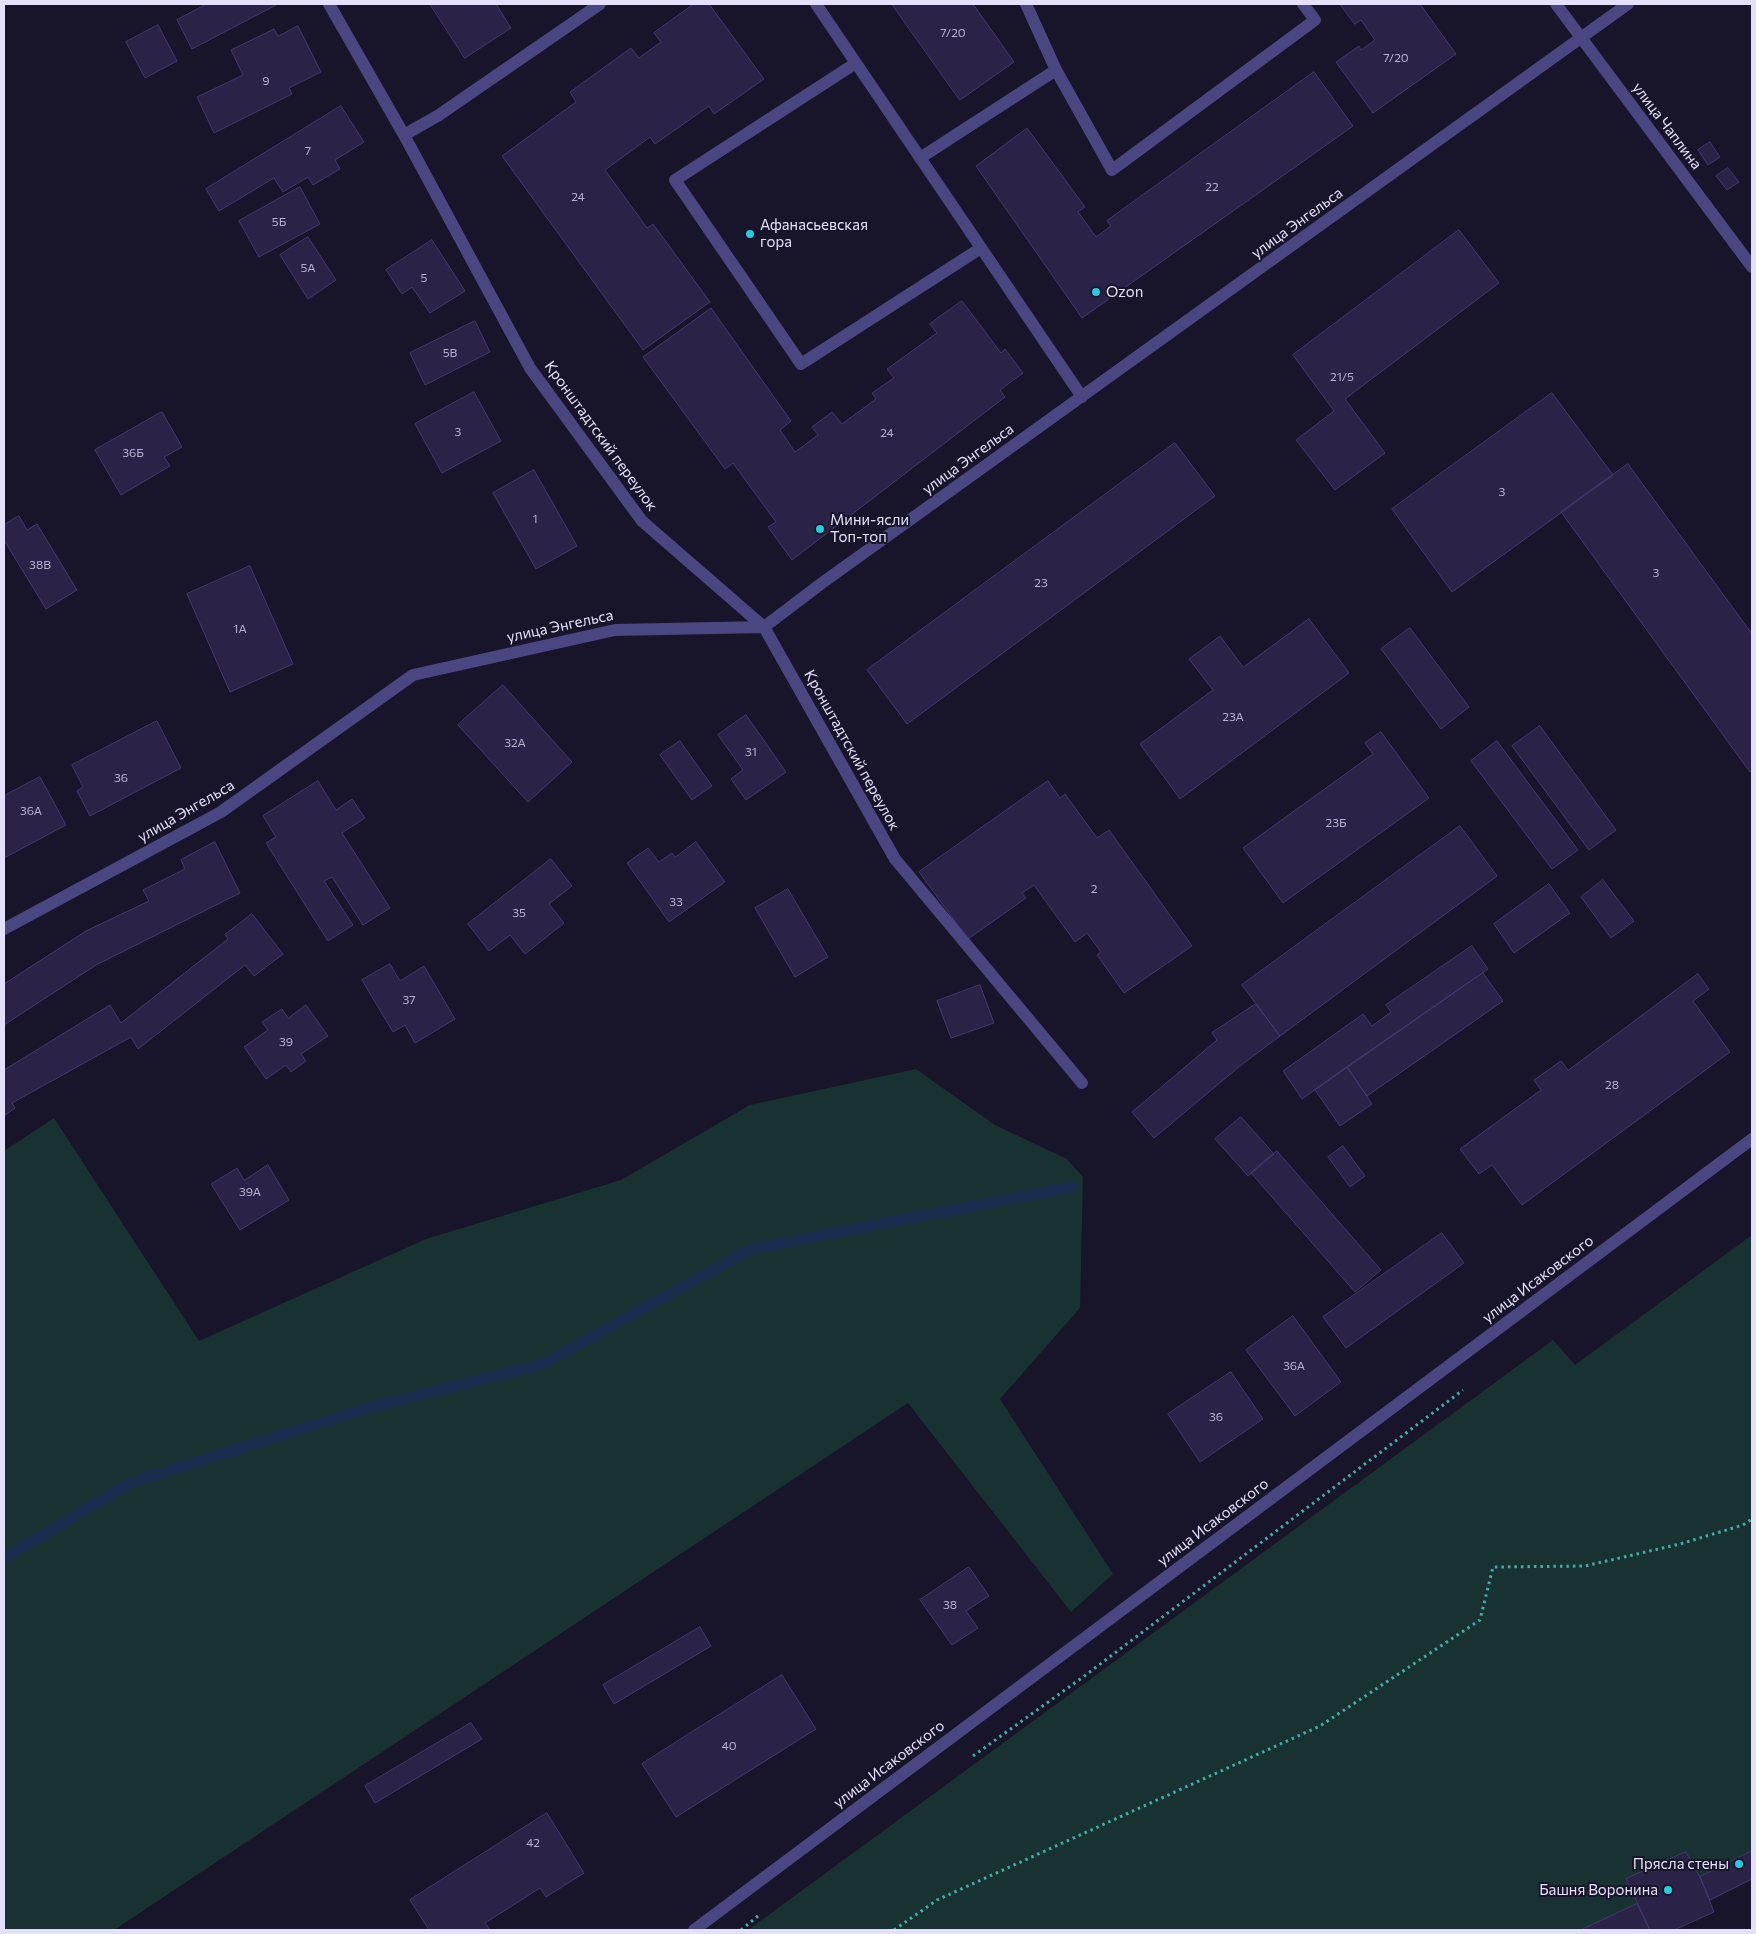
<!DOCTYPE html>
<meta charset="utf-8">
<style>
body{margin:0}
#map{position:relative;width:1756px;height:1934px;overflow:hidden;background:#181429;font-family:Commissioner,sans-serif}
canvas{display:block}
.frame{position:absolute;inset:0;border:5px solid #e4e0fb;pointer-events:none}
</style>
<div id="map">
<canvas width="1756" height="1934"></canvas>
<div class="frame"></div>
</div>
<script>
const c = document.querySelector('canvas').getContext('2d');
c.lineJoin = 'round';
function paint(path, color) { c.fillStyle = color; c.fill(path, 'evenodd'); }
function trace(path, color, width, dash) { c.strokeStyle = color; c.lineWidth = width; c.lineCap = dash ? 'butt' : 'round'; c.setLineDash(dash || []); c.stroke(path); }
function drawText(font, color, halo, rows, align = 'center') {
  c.font = font + ' Commissioner,sans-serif'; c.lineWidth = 4; c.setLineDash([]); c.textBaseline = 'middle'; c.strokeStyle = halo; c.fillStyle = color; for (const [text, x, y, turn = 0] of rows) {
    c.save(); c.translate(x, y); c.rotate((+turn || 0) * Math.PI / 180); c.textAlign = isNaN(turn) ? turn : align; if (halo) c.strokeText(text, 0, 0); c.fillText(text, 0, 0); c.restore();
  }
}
const green = new Path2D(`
 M916,1069L995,1125L1067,1159L1083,1177L1080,1308L1000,1399L1113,1574L1071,1612L908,1403L114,1930H4V1151L54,1118L199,1341L426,1239L621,1180L750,1105Z
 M1752,1235V1851L1700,1877L1686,1852L1627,1879L1637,1904L1581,1930H748L1553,1340L1575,1365Z`);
const stream = new Path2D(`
 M4,1558L130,1483L368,1408L543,1364L751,1249L1072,1187`);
const building = new Path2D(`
 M207,4H275L276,5L192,49L177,20Z
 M430,4H496L511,28L465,58Z
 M694,4H709L764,79L714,114L709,106L655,144L650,137L605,170L647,228L653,224L710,302L643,350L502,156L576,102L570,92L631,48L639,58L661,42L654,33Z
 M892,4H973L1014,62L960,100Z
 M1340,4H1420L1456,54L1373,113L1336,62L1359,46L1361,50L1375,40L1361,20L1355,24Z
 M158,25L177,61L145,78L126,42Z
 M298,26L321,72L289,88L292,94L214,133L197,97L243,75L231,50L274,29L278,36Z
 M1314,72L1353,126L1082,318L976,166L1027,128L1085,207L1078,212L1096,237L1111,226L1107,221Z
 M341,106L364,142L335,160L340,169L313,185L308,177L283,192L274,178L219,211L206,189Z
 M1710,142L1720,157L1708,165L1698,150Z
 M1728,168L1739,182L1727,190L1716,176Z
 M300,187L320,224L259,257L239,221Z
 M1459,230L1499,283L1345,399L1385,453L1335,490L1296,440L1334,411L1293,355Z
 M308,237L336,280L308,299L280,255Z
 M432,240L465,291L430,313L412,287L402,294L386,270Z
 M962,301L1001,353L1005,349L1023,373L1000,390L1005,397L792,560L768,527L776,522L733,463L725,469L643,357L711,308L791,421L780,430L795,452L818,435L812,427L832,412L842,424L876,399L872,393L894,378L887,369L937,333L930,324Z
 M475,321L490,352L425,385L410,353Z
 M474,392L501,441L442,473L415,424Z
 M1552,393L1613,475L1452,592L1392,509Z
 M162,412L182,447L164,457L170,466L121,495L95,450Z
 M1175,443L1215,496L907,724L867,670Z
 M1628,464L1752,634V770L1750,772L1561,512Z
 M534,470L577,546L536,569L493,493Z
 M19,516L27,530L37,524L77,590L46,609L4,540V525Z
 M250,566L293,664L230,692L187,594Z
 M1309,619L1349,673L1180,799L1140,744L1213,690L1189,659L1220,636L1243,667Z
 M1410,628L1469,707L1441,729L1381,649Z
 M503,685L572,762L528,802L458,725Z
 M746,715L786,772L746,800L731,779L743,770L718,735Z
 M157,721L181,768L90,816L77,791L83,787L72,765Z
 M1540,726L1616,830L1589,850L1512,746Z
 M1381,732L1429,798L1283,903L1243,848L1373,754L1365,743Z
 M680,741L712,786L692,800L660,755Z
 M1497,741L1578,850L1552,869L1471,761Z
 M40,777L66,825L4,858V796Z
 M318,781L336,810L352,799L365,818L342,833L390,908L363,925L332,877L324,881L353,925L328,941L266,843L276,837L263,816Z
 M1048,781L1060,798L1065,794L1097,838L1109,830L1192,946L1124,993L1097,955L1101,952L1087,933L1075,942L1034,885L1022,893L1026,898L968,939L919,872Z
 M1460,826L1497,876L1280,1036L1242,985Z
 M215,842L240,893L96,965L4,1025V984L86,931L149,901L143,890L185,869L181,860Z
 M696,842L725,882L669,922L627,863L648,848L659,862L672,853L675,857Z
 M551,859L572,886L549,904L564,923L525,954L510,935L489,951L468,924Z
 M1603,880L1634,921L1611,938L1581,897Z
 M1549,884L1570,913L1514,953L1494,924Z
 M788,889L828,957L795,977L755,908Z
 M252,914L283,954L254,976L245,965L138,1049L131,1037L12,1103L15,1108L4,1116V1070L110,1005L121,1023L228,939L225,935Z
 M1472,946L1488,969L1302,1099L1283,1071L1363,1014L1372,1026L1391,1012L1386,1005Z
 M390,964L400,981L424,966L455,1019L415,1043L405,1025L393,1032L362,980Z
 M1483,973L1503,1001L1367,1096L1347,1067Z
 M1698,974L1709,989L1693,1001L1730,1052L1522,1205L1492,1165L1479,1174L1460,1149L1541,1090L1534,1080L1561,1061L1568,1070Z
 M980,985L994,1023L951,1038L937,1001Z
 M1256,1004L1280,1036L1240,1066L1154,1138L1132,1112L1217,1040L1212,1033Z
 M306,1005L328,1036L301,1054L306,1061L291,1072L286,1065L266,1079L244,1047L268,1030L262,1022L282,1009L288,1018Z
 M1347,1067L1372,1104L1340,1126L1315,1090Z
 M1241,1117L1274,1154L1248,1176L1215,1139Z
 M1343,1146L1365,1176L1350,1187L1328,1157Z
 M1277,1151L1381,1270L1355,1292L1251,1173Z
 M268,1165L289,1200L240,1230L211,1184L237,1168L244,1180Z
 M1442,1233L1464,1263L1346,1348L1323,1317Z
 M1293,1316L1341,1382L1295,1416L1246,1350Z
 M1231,1372L1263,1419L1200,1462L1168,1414Z
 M969,1567L989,1596L966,1611L978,1628L952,1645L920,1600Z
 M700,1627L711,1646L614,1704L603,1685Z
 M782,1675L816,1729L676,1817L642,1764Z
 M471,1723L482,1739L375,1803L365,1786Z
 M547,1813L584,1873L546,1897L540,1888L485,1923L490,1930H429L410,1900Z
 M1752,1851V1879L1710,1900L1700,1877Z
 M1686,1852L1700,1877L1714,1912L1674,1930H1650L1626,1879Z
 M1637,1904L1650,1930H1581Z`);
const path = new Path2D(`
 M973,1756L1083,1677L1463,1390
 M741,1930L758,1916
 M894,1930L937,1900L1320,1726L1480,1620L1493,1567L1585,1566L1680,1544L1743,1525L1752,1519`);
const minor = new Path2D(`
 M329,4L404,135L530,368L642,521L764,627L895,859L1082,1083
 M816,4L1082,397
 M1026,4L1056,70L1112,170L1315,20L1303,4
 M1556,4L1752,267
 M856,63L675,180L801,364L981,248
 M404,135L439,115L600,4
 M920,158L1056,70
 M4,929L221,812L413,675L615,630L764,627L822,583L1628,4
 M694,1930L1752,1139`);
const markers = [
 [750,234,5,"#25cbe2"],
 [1096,292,5,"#25cbe2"],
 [820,529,5,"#25cbe2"],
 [1739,1864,5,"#25cbe2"],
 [1668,1890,5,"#25cbe2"]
];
const numberNames = [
 ["7/20",953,33],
 ["7/20",1396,58],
 ["9",266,81],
 ["7",308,151],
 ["22",1212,187],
 ["24",578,197],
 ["5Б",279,222],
 ["5А",308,268],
 ["5",424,278],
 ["5В",450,353],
 ["21/5",1342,377],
 ["3",458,432],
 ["24",887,433],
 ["36Б",133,453],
 ["3",1502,492],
 ["1",535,519],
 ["38В",40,565],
 ["3",1656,573],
 ["23",1041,583],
 ["1А",240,629],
 ["23А",1233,717],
 ["32А",515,743],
 ["31",751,752],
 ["36",121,778],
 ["36А",31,811],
 ["23Б",1336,823],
 ["2",1094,889],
 ["33",676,902],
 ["35",519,913],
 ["37",409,1000],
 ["39",286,1042],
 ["28",1612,1085],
 ["39А",250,1192],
 ["36А",1294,1366],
 ["36",1216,1417],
 ["38",950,1605],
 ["40",729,1746],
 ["42",533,1843]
];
const streetNames = [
 ["улица Чаплина",1667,126,53],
 ["улица Энгельса",1297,223,-36],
 ["Кронштадтский переулок",601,436,54],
 ["улица Энгельса",968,459,-36],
 ["улица Энгельса",560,626,-12],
 ["Кронштадтский переулок",852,750,61],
 ["улица Энгельса",186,811,-30],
 ["улица Исаковского",1538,1279,-37],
 ["улица Исаковского",1213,1522,-37],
 ["улица Исаковского",889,1764,-37]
];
const poiNames = [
 ["Афанасьевская",760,225],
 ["гора",760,242],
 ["Ozon",1106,292],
 ["Мини-ясли",830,520],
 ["Топ-топ",830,537],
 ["Прясла стены",1729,1864,"right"],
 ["Башня Воронина",1658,1890,"right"]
];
paint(green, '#183232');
trace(stream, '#182c4e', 11);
paint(building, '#2b2347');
trace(building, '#443870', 1);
trace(path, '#41aeaa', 3, [2.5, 4]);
trace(minor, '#494682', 12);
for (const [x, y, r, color] of markers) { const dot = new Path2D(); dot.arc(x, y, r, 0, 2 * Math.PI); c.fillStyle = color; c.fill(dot); trace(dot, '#181429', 2); }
drawText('12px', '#b6b1ce', null, numberNames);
drawText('15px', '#e4e0fb', '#181429', streetNames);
drawText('15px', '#e4e0fb', '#181429', poiNames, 'left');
</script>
